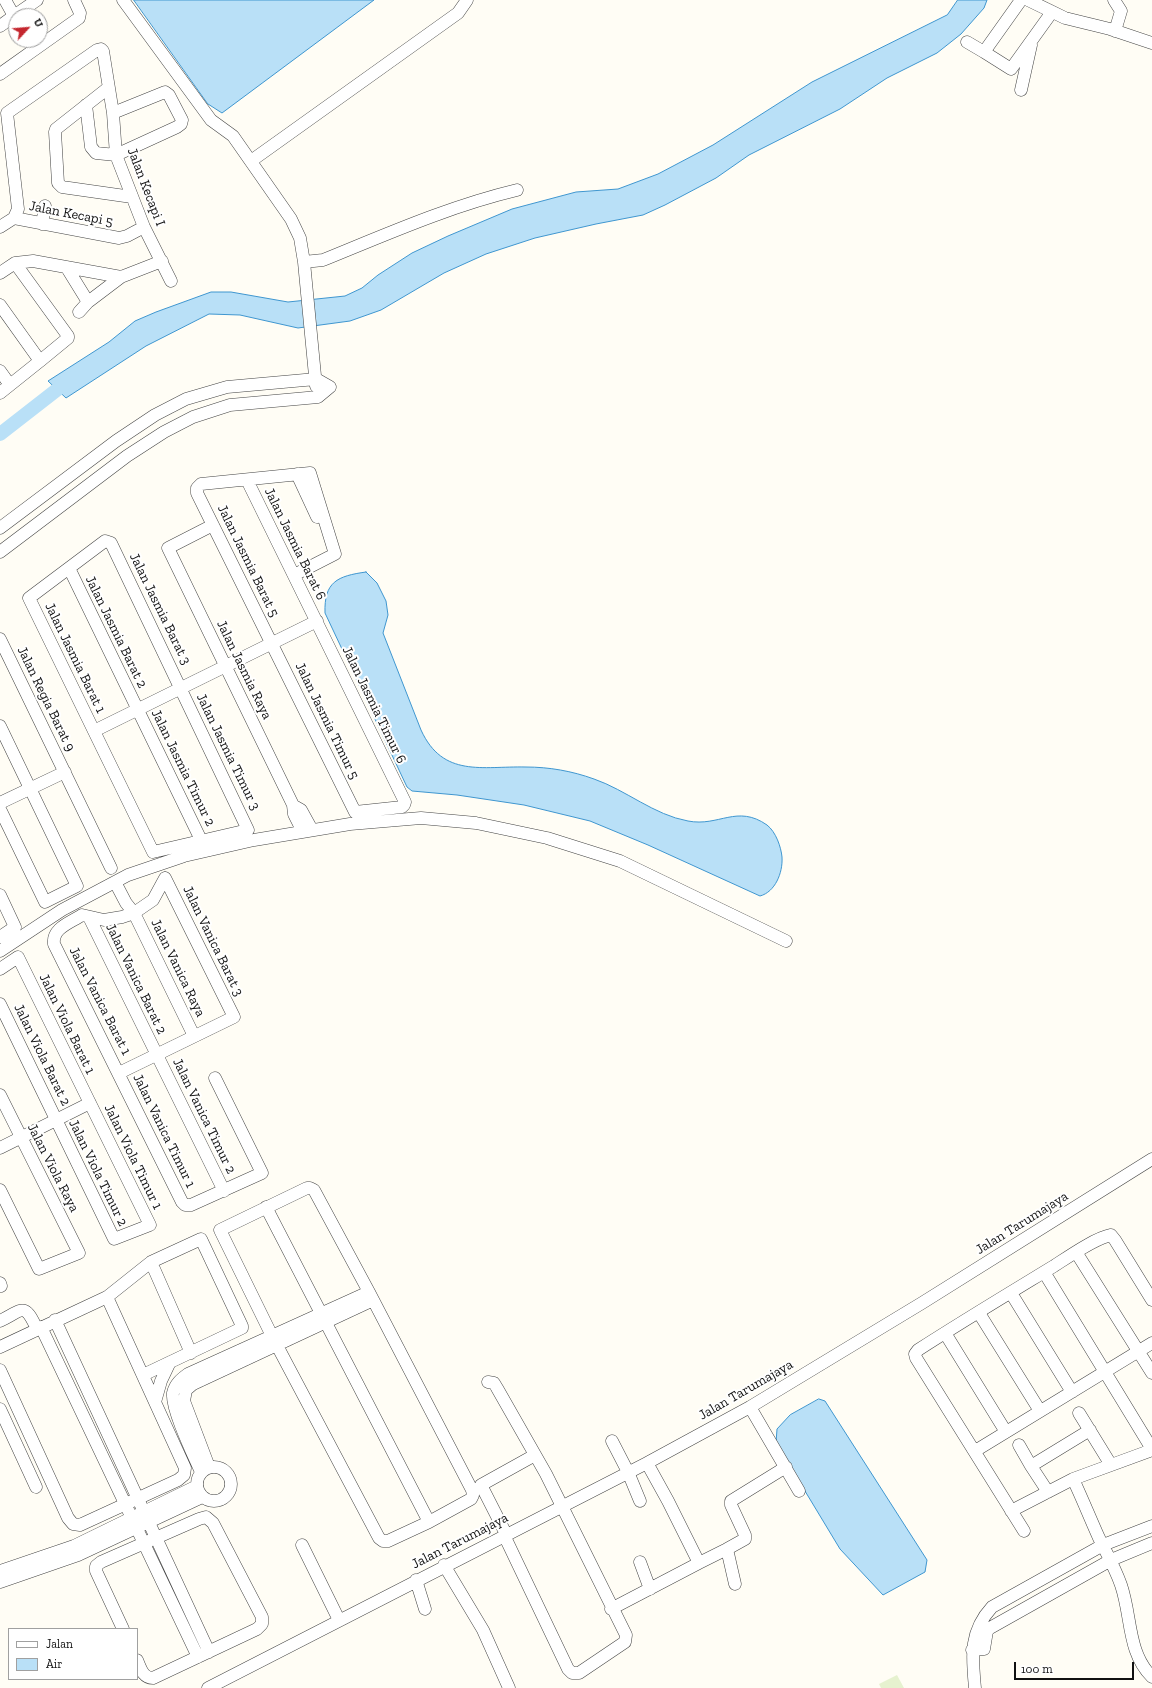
<!DOCTYPE html>
<style>
body{margin:0}
#map{position:relative;width:1152px;height:1688px;overflow:hidden;background:#fffdf5;font-family:"Zilla Slab",serif}
canvas{display:block}
.legend{position:absolute;left:8px;top:1628px;width:130px;height:52px;box-sizing:border-box;background:#fff;border:1px solid #a0a0a0;margin:0;padding:5px 7px;list-style:none;font-size:12px;color:#111}
.legend li{display:flex;align-items:center;gap:8px;height:20px}
.legend b{width:20px;border:1px solid #a0a0a0}
.north{position:absolute;left:8px;top:8px;width:40px;height:40px;box-sizing:border-box;background:#fff;border:1px solid #a0a0a0;border-radius:50%;rotate:64deg;font-size:11px;font-weight:700;line-height:16px;text-align:center;color:#111}
.north::after{content:'';display:block;margin:auto;width:14px;height:18px;background:#c4262e;clip-path:polygon(50% 0,100% 100%,50% 72%,0 100%)}
.scale{position:absolute;left:1014px;top:1662px;width:120px;height:18px;box-sizing:border-box;border:2px solid #111;border-top:0;padding-left:5px;font-size:12px;line-height:14px;white-space:nowrap;color:#111;-webkit-text-stroke:3px #fff;paint-order:stroke}
</style>
<div id="map">
<canvas width="1152" height="1688"></canvas>
<ul class="legend">
<li><b style="height:5px;background:#fff"></b>Jalan</li>
<li><b style="height:11px;background:#b9e0f7"></b>Air</li>
</ul>
<div class="north">U</div>
<div class="scale">100 m</div>
</div>
<script>
const c = document.querySelector('canvas').getContext('2d');
c.lineJoin = 'round';
function paint(path, color) { c.fillStyle = color; c.fill(path, 'evenodd'); }
function trace(path, color, width, dash) { c.strokeStyle = color; c.lineWidth = width; c.lineCap = dash ? 'butt' : 'round'; c.setLineDash(dash || []); c.stroke(path); }
function drawText(font, color, halo, rows, align = 'center') {
  c.font = font + ' "Zilla Slab",serif'; c.lineWidth = 4; c.setLineDash([]); c.textBaseline = 'middle'; c.strokeStyle = halo; c.fillStyle = color; for (const [text, x, y, turn = 0] of rows) {
    c.save(); c.translate(x, y); c.rotate((+turn || 0) * Math.PI / 180); c.textAlign = isNaN(turn) ? turn : align; if (halo) c.strokeText(text, 0, 0); c.fillText(text, 0, 0); c.restore();
  }
}
const pitch = new Path2D(`
 M897,1675L904,1688H881L879,1684Z`);
const water = new Path2D(`
 M134,0H374L222,113L208,104Z
 M958,0H987L984,8L961,34L937,53L887,78L840,109L749,155L716,178L665,205L643,215L596,224L535,238L486,254L444,273L381,310L350,321L298,328L240,315L209,314L146,346L66,398L48,381L109,342L135,321L156,312L211,292H231L288,302L345,296L362,288L378,275L412,253L448,236L512,209L576,192L618,189L658,174L713,145L812,82L947,15Z
 M366,572L377,583L386,601L388,615L383,633L421,730C443,778 482,766 526,767C549,767 572,771 594,779C626,790 654,815 688,821C719,827 737,804 767,825C776,832 781,847 782,857C783,873 775,892 760,896L648,845L590,821L524,805L457,795L412,791L407,787L325,613C324,582 337,576 366,572Z
 M819,1399L825,1401L927,1560L925,1572L883,1595L840,1549L776,1443L777,1429L790,1415Z`);
const river = new Path2D(`
 M0,434L72,378`);
const minor = new Path2D(`
 M5,0L14,16L37,0
 M123,0L211,120L233,136L291,219L300,238L304,262L316,386
 M1028,0L1065,18L1110,29L1152,43
 M1114,0L1121,11L1115,31
 M0,26L14,16
 M967,42L984,52L1021,0
 M984,52L1011,69L1052,12
 M0,74L79,18L80,13L74,0
 M108,88L56,129L55,132L58,183L62,187L132,197
 M1021,90L1031,45
 M86,105L91,147L96,153L116,155L177,127L181,124L182,120L169,95L165,92L113,113
 M251,161L458,13L467,0
 M14,218L119,238L127,236L144,227
 M42,224L45,206
 M0,227L14,218L18,209L7,113L97,50L101,49L103,51L113,113L116,155L144,227L171,281
 M304,262L323,260C387,234 450,206 517,190
 M67,268L88,302
 M0,273L15,263
 M0,305L40,361L68,338V336L15,263L33,261L121,277
 M79,312L88,302L121,277L162,261
 M0,371L10,385
 M0,393L40,361
 M297,474L317,517
 M247,480L405,802L404,805L402,807L355,812L197,493V488L201,484L310,473L335,554
 M213,525L168,548L293,805L294,814L303,832
 M0,528L116,441L155,415L186,399L227,387L316,379L330,387L318,397L230,405L193,417L164,432L127,456L0,552
 M105,541L111,543L248,830L153,852L29,598Z
 M69,568L201,840
 M294,575L335,554
 M0,639L111,868
 M0,726L77,886L45,902L0,809
 M94,731L317,621
 M0,803L65,772
 M294,806L301,810L312,830
 M165,878L153,900L134,913L122,917L104,920L82,915C70,923 52,928 54,944L182,1202L185,1205H191L262,1173L215,1078
 M115,882L126,903L134,913L194,1036
 M0,895L15,927L0,937
 M89,917L224,1191
 M0,951L62,910L128,875L184,856L254,840L350,824L421,818L476,823L547,838L620,861L786,941
 M0,969L18,957L150,1225L114,1239L0,1004
 M119,1073L234,1017L165,878
 M0,1095L79,1253L39,1269L0,1190
 M0,1148L90,1103
 M307,1188H310L314,1190L369,1292L472,1490L473,1495L471,1499L429,1522L388,1541H383L379,1538L272,1336L220,1230Z
 M266,1207L429,1522
 M1076,1252L1152,1373
 M151,1262L191,1353
 M1044,1272L1152,1449
 M0,1283L1,1286H0
 M1011,1293L1072,1392
 M979,1313L1040,1411
 M55,1320L209,1652
 M0,1321C24,1309 24,1302 37,1329
 M41,1327L198,1657
 M945,1333L1006,1432
 M0,1347L107,1297L151,1262L201,1239L242,1326V1328L143,1375
 M0,1370L68,1518L73,1524L80,1525L178,1480L184,1475L185,1468L107,1297
 M488,1382L494,1383L497,1388L546,1474L626,1635L625,1642L579,1673H572L568,1669L504,1535
 M155,1402L161,1381L170,1362
 M750,1407L799,1491
 M0,1409L36,1487
 M1079,1413L1111,1465
 M612,1441L628,1472L640,1501
 M1019,1445L1031,1466L1090,1430
 M975,1451L1152,1343
 M1031,1466L1048,1492
 M209,1467L184,1401L186,1390L193,1384L373,1300
 M197 1484a17 17 0 1 1 34 0a17 17 0 1 1-34 0Z
 M201,1472C194,1456 171,1409 173,1393C175,1384 181,1379 188,1374L369,1292
 M1073,1479C1082,1498 1090,1518 1099,1538C1107,1554 1115,1568 1121,1585C1132,1617 1127,1652 1152,1677
 M1011,1511L1073,1479L1152,1450
 M1024,1531L916,1358L915,1354L918,1350C963,1321 1008,1294 1054,1266C1068,1257 1095,1238 1111,1235L1115,1240L1152,1300
 M506,1534L481,1485L535,1455
 M302,1545L339,1620
 M640,1562L650,1589
 M699,1563L727,1549
 M444,1565L483,1630L509,1688
 M0,1571L74,1546L197,1486
 M416,1580L425,1609
 M0,1582L78,1555L202,1497
 M735,1584L727,1549L745,1539V1535L731,1505V1501L786,1467
 M611,1609L699,1563L668,1501L647,1463
 M123,1629L96,1571V1566L101,1562L199,1519L206,1517L213,1523L262,1617V1624L257,1629L153,1678C143,1678 141,1669 137,1660
 M972,1650L984,1649L987,1631L990,1628L1111,1560L1152,1543
 M208,1688L647,1463L750,1407L922,1303L1152,1159
 M975,1688C972,1656 969,1632 992,1607L1103,1545L1152,1526`);
const streetNames = [
 ["Jalan Kecapi I",146,187,69],
 ["Jalan Kecapi 5",71,214,11],
 ["Jalan Jasmia Barat 6",295,544,64],
 ["Jalan Jasmia Barat 5",248,561,64],
 ["Jalan Jasmia Barat 3",160,609,64],
 ["Jalan Jasmia Barat 2",116,632,64],
 ["Jalan Jasmia Barat 1",75,658,64],
 ["Jalan Jasmia Raya",244,670,64],
 ["Jalan Regia Barat 9",46,699,64],
 ["Jalan Jasmia Timur 6",374,705,64],
 ["Jalan Jasmia Timur 5",327,721,64],
 ["Jalan Jasmia Timur 3",228,752,64],
 ["Jalan Jasmia Timur 2",183,768,64],
 ["Jalan Vanica Barat 3",213,941,64],
 ["Jalan Vanica Raya",178,968,64],
 ["Jalan Vanica Barat 2",136,979,64],
 ["Jalan Vanica Barat 1",100,1001,63],
 ["Jalan Viola Barat 1",67,1024,64],
 ["Jalan Viola Barat 2",42,1055,64],
 ["Jalan Vanica Timur 2",204,1116,64],
 ["Jalan Vanica Timur 1",164,1131,64],
 ["Jalan Viola Timur 1",133,1157,64],
 ["Jalan Viola Raya",53,1168,63],
 ["Jalan Viola Timur 2",98,1173,64],
 ["Jalan Tarumajaya",1022,1223,-32],
 ["Jalan Tarumajaya",746,1390,-30],
 ["Jalan Tarumajaya",460,1541,-27]
];
paint(pitch, '#e6f2cf');
paint(water, '#b9e0f7');
trace(water, '#3f96cf', 1);
trace(river, '#b9e0f7', 14);
trace(minor, '#444', 13);
trace(minor, '#fff', 12);
drawText('14px', '#111', '#fff', streetNames);
</script>
